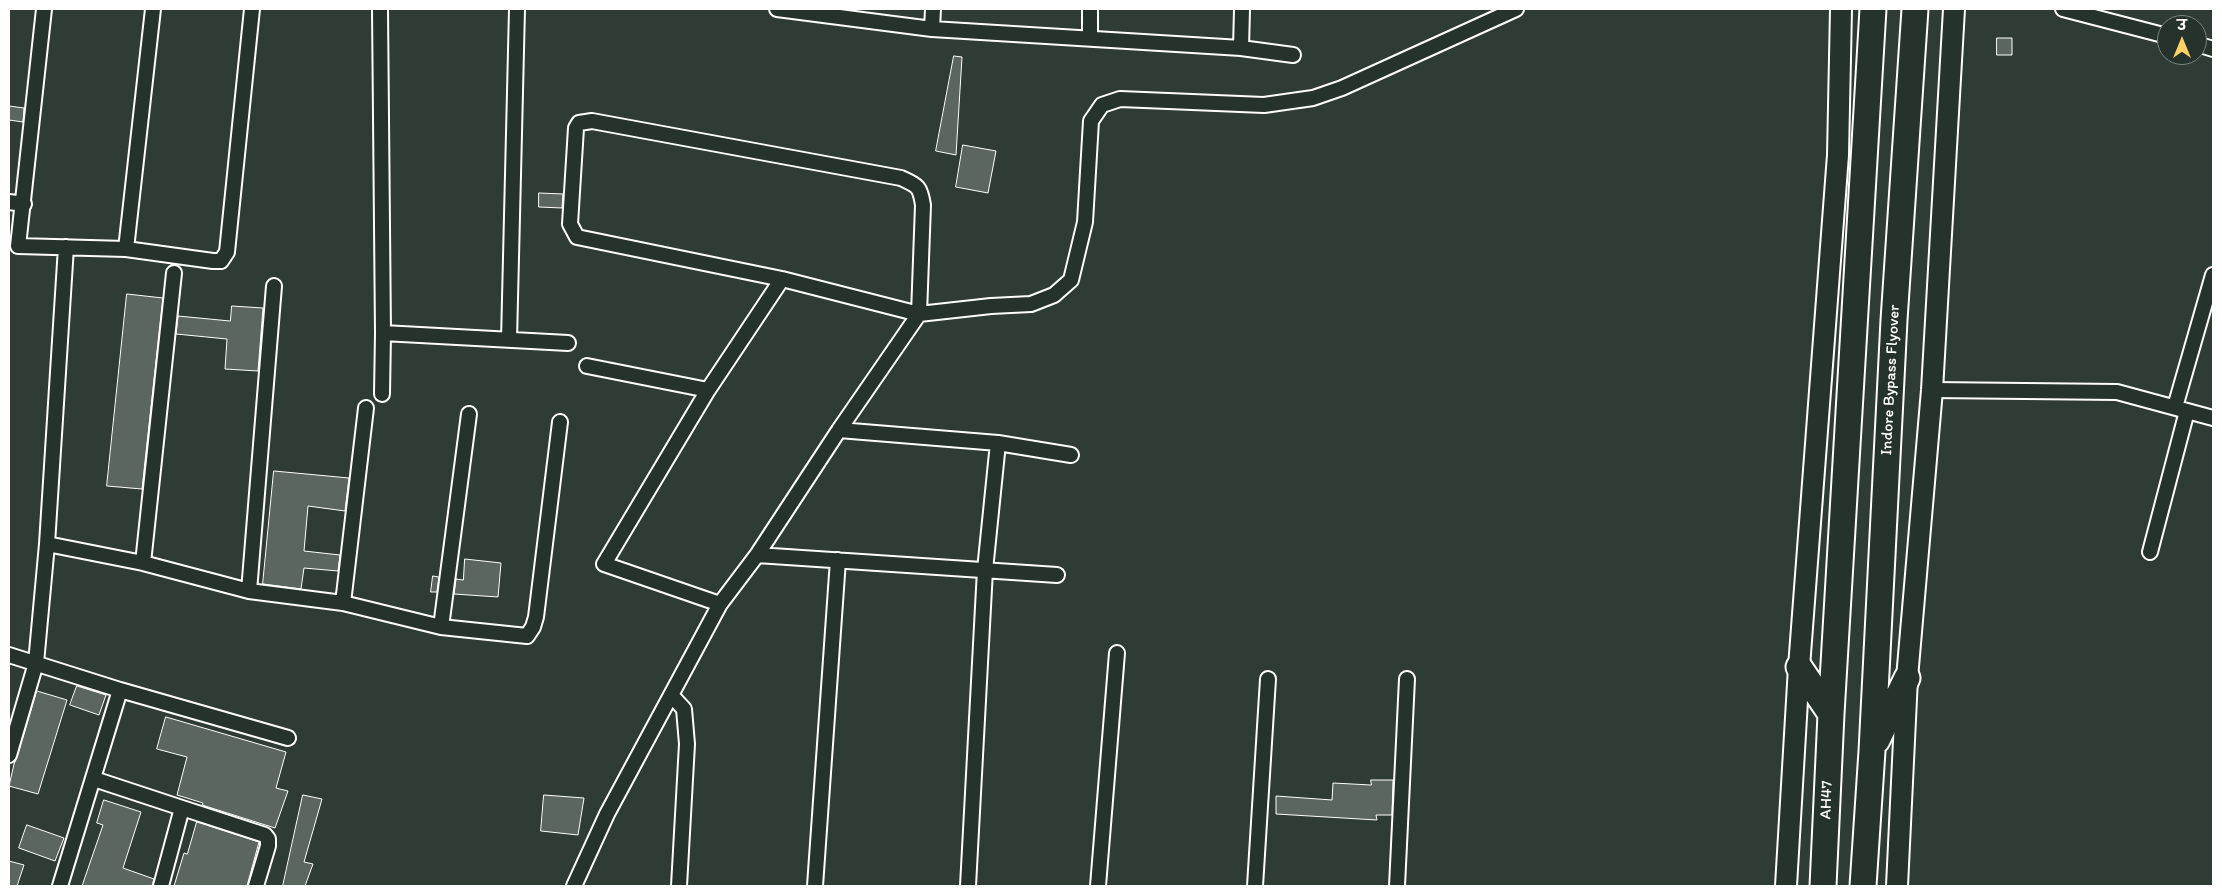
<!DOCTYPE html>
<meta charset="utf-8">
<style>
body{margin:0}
#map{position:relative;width:2222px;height:895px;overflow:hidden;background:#2f3b35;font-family:Itim,"Playpen Sans Deva",sans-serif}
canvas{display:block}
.frame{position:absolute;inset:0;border:10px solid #fff;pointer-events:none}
.north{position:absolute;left:2157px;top:15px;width:50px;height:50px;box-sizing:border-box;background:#26332d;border:1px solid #7d8581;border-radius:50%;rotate:0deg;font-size:14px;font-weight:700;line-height:20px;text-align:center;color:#fff}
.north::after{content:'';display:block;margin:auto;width:18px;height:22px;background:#ffd166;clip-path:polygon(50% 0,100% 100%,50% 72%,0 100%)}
</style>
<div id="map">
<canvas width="2222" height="895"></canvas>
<div class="frame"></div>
<div class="north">उ</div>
</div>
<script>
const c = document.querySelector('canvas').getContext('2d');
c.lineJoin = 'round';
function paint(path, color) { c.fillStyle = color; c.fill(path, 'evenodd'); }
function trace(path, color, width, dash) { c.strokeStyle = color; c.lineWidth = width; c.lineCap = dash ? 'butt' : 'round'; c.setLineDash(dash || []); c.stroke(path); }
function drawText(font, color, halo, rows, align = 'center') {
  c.font = font + ' Itim,sans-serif'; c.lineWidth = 4; c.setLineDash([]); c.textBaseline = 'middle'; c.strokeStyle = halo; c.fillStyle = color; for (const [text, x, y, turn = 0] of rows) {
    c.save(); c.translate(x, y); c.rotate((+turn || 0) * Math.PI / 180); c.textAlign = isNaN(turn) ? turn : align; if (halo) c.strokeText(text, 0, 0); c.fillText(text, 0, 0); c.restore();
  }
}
const building = new Path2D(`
 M1997,38H2012V55H1997Z
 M954,56L962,57L956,155L936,151Z
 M9,106L24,108L23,122L9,120Z
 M963,145L996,151L988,193L956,187Z
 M539,193L563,194L562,208L539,207Z
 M127,294L163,298L142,489L107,486Z
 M232,306L263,308L258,371L225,369L227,339L176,334L178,316L230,321Z
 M274,471L349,478L345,511L308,506L304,551L340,555L338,571L304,568L301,589L263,584Z
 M465,559L501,563L498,597L454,594L456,579L463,580Z
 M433,576L439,577L437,592H431Z
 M77,686L106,695L99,715L70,705Z
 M37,691L67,700L38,794L9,786L14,764L17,757Z
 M166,717L286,752L276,788L288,791L275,828L202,805L203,803L177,795L187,757L157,749Z
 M1371,780H1393L1392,815H1376L1377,820L1276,814V796L1332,800L1333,783L1371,785Z
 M303,795L322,799L304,862L313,864L305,886H283Z
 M544,795L584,798L578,835L541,831Z
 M104,800L141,812L123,868L154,879L152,886H82L103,825L97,823Z
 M197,822L259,842L247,886H174L184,853L187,854Z
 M27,825L64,838L55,861L19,848Z
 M9,861L24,865L17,886H9Z`);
const street = new Path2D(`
 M44,9L18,246L126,249
 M153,9L126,249L213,261H221L227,252L252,9
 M380,9L383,333L382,394
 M777,9L932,29L1241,48L1293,55
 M2063,9L2167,36
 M932,29L933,9
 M1090,38V9
 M2197,44L2213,49
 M1241,48L1242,9
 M592,121L901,178C918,186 920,186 923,205L919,314L782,279L577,237L570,224L576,128L579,123Z
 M9,202L24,204
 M383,333L568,343
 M509,340L517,9
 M587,366L708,390
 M1932,390L2117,392L2213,418
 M2175,407L2213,275
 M839,430L998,443L1071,455
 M47,544L143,563L249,591L343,603L441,627L527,636L533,627L536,617L560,422
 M2150,552L2187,411
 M757,555L1057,575
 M143,563L174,273
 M249,591L274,286
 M343,603L366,408
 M720,604L604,564L708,390L782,279
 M441,627L469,414
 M9,655L120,690L288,738
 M671,695L684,709L687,744L679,886
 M9,755L36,663L47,544L66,247
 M94,779L182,808L161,886
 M182,808L265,835L268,839V846L256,886
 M60,886L120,690
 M574,886L607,814L720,604L757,555L839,430L919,314L991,306L1031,304L1054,295L1071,280L1085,222L1091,121L1102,105L1120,99L1264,105L1313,98L1342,88L1516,9
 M815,886L838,560
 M968,886L985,570L998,443
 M1098,886L1117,653
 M1255,886L1268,679
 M1397,886L1407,679`);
const secondary = new Path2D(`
 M1786,886L1799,667L1838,155L1841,9
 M1897,886L1907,678L1932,390L1954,9`);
const highway = new Path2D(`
 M1799,667L1831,714
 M1877,740L1907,678
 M1823,886L1831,714L1873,9
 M1863,886L1872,751L1894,320L1915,9`);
const streetNames = [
 ["Indore Bypass Flyover",1891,380,-87],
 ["AH47",1827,800,-88]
];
paint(building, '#5b6661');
trace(building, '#fff', 1);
trace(street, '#fff', 18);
trace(secondary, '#fff', 24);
trace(highway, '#fff', 29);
trace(street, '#26332d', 14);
trace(secondary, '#26332d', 20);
trace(highway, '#26332d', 25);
drawText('16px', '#fff', '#26332d', streetNames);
</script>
